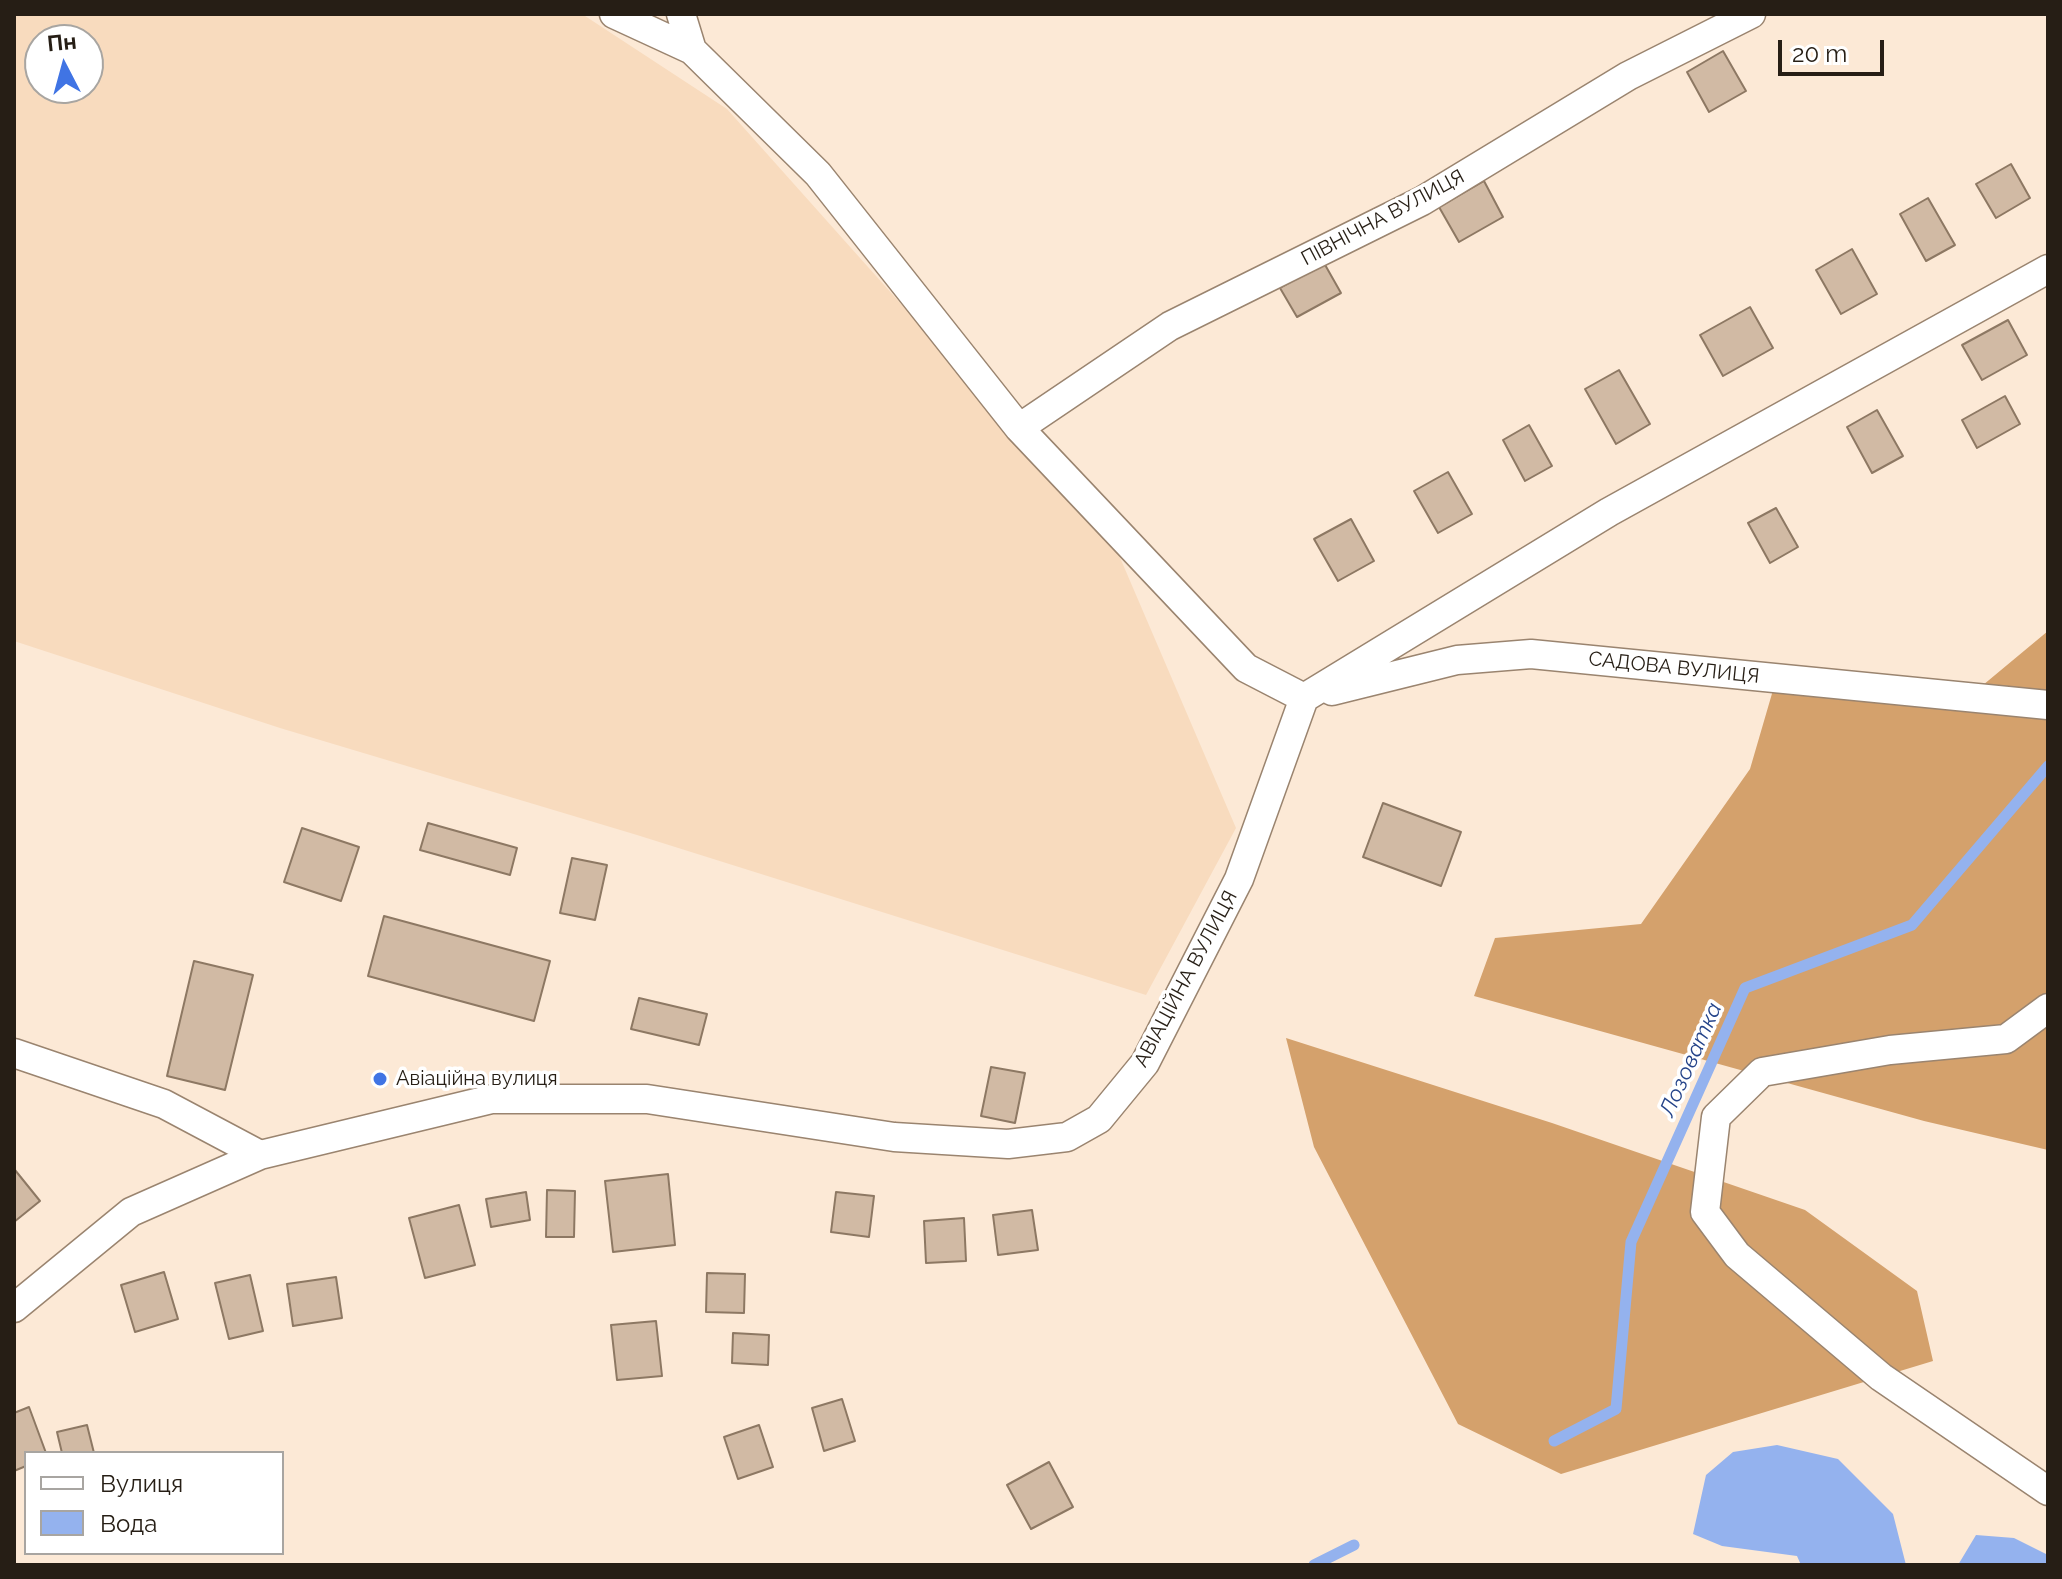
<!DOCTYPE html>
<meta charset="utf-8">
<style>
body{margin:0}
#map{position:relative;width:2062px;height:1579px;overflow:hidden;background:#fce9d6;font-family:Raleway,sans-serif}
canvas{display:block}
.frame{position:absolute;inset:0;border:16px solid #261e15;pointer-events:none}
.legend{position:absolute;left:24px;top:1451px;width:260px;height:104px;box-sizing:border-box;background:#fff;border:2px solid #a8a5a1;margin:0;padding:10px 14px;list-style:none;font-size:24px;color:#261e15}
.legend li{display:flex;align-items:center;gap:16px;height:40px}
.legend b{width:40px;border:2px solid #a8a5a1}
.north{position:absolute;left:24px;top:24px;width:80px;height:80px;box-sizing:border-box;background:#fff;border:2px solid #a8a5a1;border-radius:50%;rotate:354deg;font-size:22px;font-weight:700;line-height:32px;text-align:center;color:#261e15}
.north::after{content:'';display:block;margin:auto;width:28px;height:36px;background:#4074e4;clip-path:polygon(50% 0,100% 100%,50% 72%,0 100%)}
.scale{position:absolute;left:1778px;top:40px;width:106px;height:36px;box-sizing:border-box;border:4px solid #261e15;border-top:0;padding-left:10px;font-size:24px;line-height:28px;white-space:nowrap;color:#261e15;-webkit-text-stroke:6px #fff;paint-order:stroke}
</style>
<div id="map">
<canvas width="2062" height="1579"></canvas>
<div class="frame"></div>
<ul class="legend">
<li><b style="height:10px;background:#fff"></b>Вулиця</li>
<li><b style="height:22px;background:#94b2ee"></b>Вода</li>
</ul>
<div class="north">Пн</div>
<div class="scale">20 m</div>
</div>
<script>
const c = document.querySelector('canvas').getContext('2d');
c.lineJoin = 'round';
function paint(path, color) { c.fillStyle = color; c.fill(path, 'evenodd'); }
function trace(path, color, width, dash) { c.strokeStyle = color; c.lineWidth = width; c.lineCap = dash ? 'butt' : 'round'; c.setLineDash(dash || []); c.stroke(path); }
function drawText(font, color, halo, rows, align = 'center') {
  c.font = font + ' Raleway,sans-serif'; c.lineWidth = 7; c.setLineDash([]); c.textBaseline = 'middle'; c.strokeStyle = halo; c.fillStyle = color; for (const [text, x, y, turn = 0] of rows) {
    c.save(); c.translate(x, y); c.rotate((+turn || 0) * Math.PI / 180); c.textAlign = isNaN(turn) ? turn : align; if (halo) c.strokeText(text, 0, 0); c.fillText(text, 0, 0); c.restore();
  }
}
const built = new Path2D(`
 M14,14H582L727,109L1009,425L1088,483L1236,828L1146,995L637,835L280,728L14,641ZM40,40H88V88H40Z`);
const forest = new Path2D(`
 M2048,631V1150L1924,1121L1474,996L1495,938L1641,924L1750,769L1778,673L1977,690Z
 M1286,1038L1552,1123L1805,1210L1917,1291L1933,1361L1561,1474L1458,1424L1314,1147Z`);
const water = new Path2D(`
 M1777,1445L1838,1459L1893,1514L1906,1565H1801L1797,1556L1722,1546L1693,1534L1706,1475L1733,1452Z
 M1976,1535L2014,1538L2048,1555V1565H1958Z`);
const stream = new Path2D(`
 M1554,1441L1616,1409L1631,1242L1745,988L1912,925L2048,766
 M1314,1565L1354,1545`);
const building = new Path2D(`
 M1723,51L1746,91L1709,112L1687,72Z
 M2011,164L2030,198L1996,218L1976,184Z
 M1484,181L1503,217L1459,242L1439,207Z
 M1928,198L1955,245L1926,261L1900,214Z
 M1852,249L1877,294L1841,314L1816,270Z
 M1324,263L1341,293L1297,317L1280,288Z
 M1750,307L1773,348L1723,376L1700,335Z
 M2008,320L2027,355L1982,380L1962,345Z
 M1619,370L1650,424L1616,444L1585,389Z
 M2005,396L2020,424L1977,448L1962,420Z
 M1877,410L1903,456L1872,473L1847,427Z
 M1529,425L1552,466L1525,481L1503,440Z
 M1448,472L1472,514L1438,533L1414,491Z
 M1776,508L1798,547L1770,563L1748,523Z
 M1351,519L1374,561L1338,581L1314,539Z
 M1383,803L1461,832L1441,886L1363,857Z
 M428,823L517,848L510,875L420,850Z
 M302,828L359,847L341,901L284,882Z
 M572,858L607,865L595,920L560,913Z
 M384,916L550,961L534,1021L368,976Z
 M194,961L253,975L225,1090L167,1076Z
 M639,998L707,1014L699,1045L631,1029Z
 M991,1067L1025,1073L1015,1123L981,1116Z
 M15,1170L40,1201L14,1222V1171Z
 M668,1174L675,1245L613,1252L605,1181Z
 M547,1190L575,1191L574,1237H546Z
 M526,1192L530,1220L491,1227L486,1199Z
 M836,1192L874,1196L869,1237L831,1232Z
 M459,1205L475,1265L425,1278L409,1218Z
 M1032,1210L1038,1250L998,1255L993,1215Z
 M964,1218L966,1261L926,1263L924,1221Z
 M164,1272L178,1319L135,1332L121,1285Z
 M707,1273L745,1274L744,1313L706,1312Z
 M250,1275L263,1331L229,1339L215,1283Z
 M336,1277L342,1318L293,1326L287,1284Z
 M656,1321L662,1376L617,1380L611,1325Z
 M733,1333L769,1335L768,1365L732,1363Z
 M842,1399L855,1441L824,1451L812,1408Z
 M29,1407L46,1453H26V1466L14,1471V1413Z
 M87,1425L94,1453H62L57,1432Z
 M759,1425L773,1467L738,1479L724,1437Z
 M1049,1462L1073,1507L1031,1529L1007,1485Z`);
const minor = new Path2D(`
 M614,14L692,50L818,174L1019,428L1246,668L1304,698
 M681,14L692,50
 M1019,428L1170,326L1422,201L1628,76L1751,14
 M1332,691L1457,660L1531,654L2048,705
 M1304,698L1609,512L2048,269
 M2048,1008L2006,1039L1890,1050L1762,1072L1716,1117L1705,1212L1737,1255L1881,1377L2048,1491
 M14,1053L164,1104L260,1155
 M14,1308L131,1212L260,1155L492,1099H647L894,1137L1008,1144L1067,1137L1099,1119L1145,1063L1239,879L1304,698`);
const markers = [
 [380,1079,8,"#4074e4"]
];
const streetNames = [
 ["ПІВНІЧНА ВУЛИЦЯ",1383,218,-28],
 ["САДОВА ВУЛИЦЯ",1674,668,6],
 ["АВІАЦІЙНА ВУЛИЦЯ",1186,979,-62]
];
const poiNames = [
 ["Авіаційна вулиця",396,1079]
];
const waterNames = [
 ["Лозоватка",1691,1060,-66]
];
paint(built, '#f8dbbe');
paint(forest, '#d4a16c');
paint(water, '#94b2ee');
trace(stream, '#94b2ee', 11);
paint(building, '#d1baa4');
trace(building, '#8d7863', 2);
trace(minor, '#9a846f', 31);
trace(minor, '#fff', 28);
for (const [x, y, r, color] of markers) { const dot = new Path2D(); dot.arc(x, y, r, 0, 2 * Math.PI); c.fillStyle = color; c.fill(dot); trace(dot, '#fff', 3); }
drawText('20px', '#261e15', '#fff', streetNames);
drawText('20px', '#261e15', '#fff', poiNames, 'left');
drawText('italic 22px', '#244389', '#fff', waterNames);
</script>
